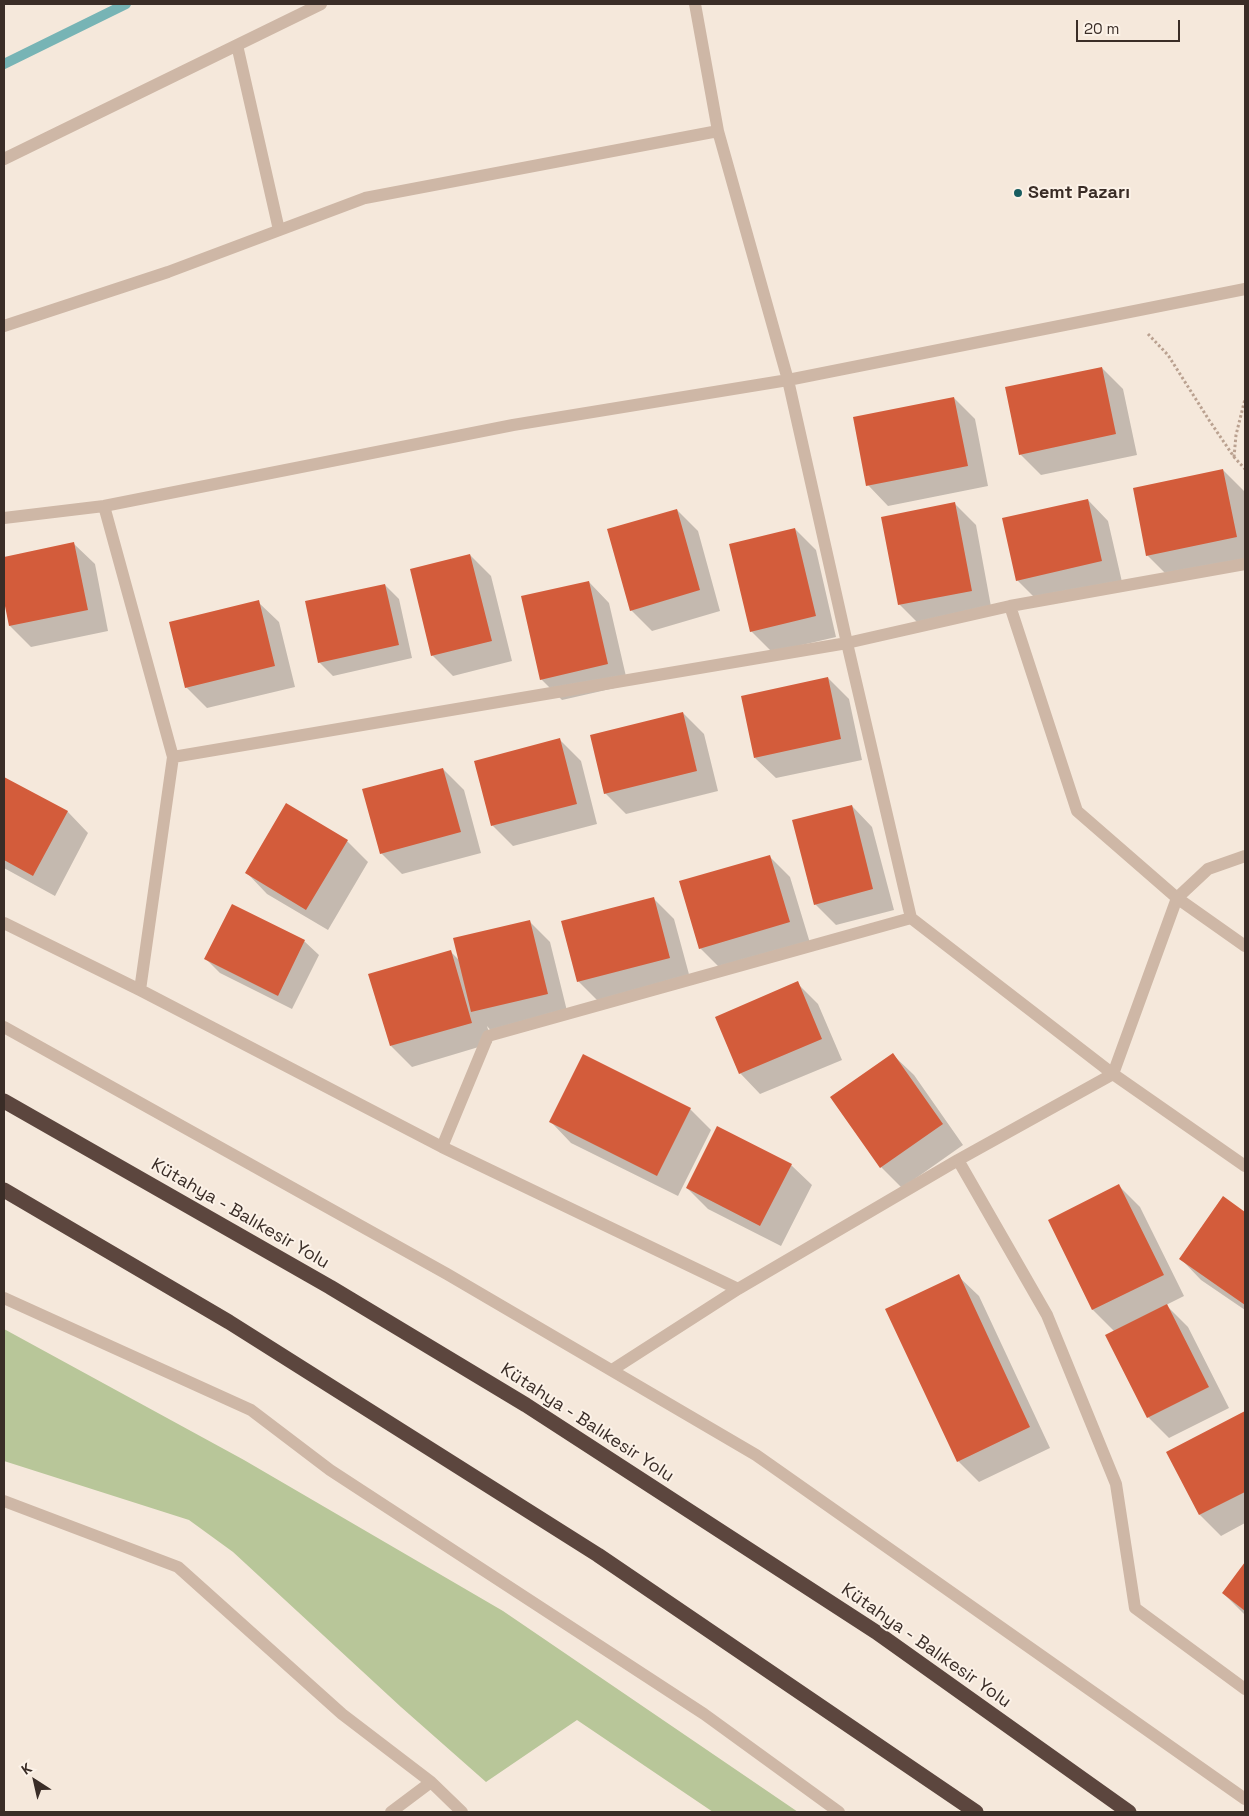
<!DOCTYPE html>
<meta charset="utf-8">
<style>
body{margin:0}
#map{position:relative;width:1249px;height:1816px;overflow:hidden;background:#f5e8db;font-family:"Space Grotesk",sans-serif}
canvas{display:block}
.frame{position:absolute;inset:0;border:5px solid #3a2d27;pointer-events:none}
.north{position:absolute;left:10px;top:1756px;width:50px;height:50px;-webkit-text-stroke:4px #fcf2e8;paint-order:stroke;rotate:325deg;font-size:14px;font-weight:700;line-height:20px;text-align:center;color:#3a2d27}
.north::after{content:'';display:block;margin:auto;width:18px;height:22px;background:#3a2d27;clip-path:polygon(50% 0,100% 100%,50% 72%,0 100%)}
.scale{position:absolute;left:1076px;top:20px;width:104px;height:22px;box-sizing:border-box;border:2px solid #3a2d27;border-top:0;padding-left:6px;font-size:15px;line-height:18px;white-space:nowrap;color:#3a2d27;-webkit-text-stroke:4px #fcf2e8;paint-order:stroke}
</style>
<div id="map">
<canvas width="1249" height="1816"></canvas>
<div class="frame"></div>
<div class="north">K</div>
<div class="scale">20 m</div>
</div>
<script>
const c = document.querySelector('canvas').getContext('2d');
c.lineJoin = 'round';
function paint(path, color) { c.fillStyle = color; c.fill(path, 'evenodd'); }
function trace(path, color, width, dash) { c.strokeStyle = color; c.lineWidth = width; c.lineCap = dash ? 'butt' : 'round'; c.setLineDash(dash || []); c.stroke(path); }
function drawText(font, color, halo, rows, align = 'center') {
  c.font = font + ' "Space Grotesk",sans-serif'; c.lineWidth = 4; c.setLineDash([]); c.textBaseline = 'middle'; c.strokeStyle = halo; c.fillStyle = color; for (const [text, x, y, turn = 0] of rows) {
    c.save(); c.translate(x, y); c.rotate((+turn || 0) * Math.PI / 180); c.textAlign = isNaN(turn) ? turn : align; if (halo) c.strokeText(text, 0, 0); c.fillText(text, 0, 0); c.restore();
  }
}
const green = new Path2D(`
 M4,1329L244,1460L503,1611L798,1812H713L577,1720L486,1782L401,1707L233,1552L189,1520L4,1461Z`);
const shadow = new Path2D(`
 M1102,368L1123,389L1137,455L1041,475L1020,454Z
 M954,398L975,419L988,486L888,506L868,485Z
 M1223,470L1244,491L1245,499V560L1168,576L1147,555Z
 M1088,500L1108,521L1122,582L1038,601L1017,580Z
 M955,504L976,525L992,612L920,625L899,604Z
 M677,510L698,531L720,611L652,631L631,610Z
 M795,529L816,550L836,637L772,652L751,631Z
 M74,544L95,564L108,631L31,647L10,626L4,595V558Z
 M470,555L491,576L512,661L453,676L432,655Z
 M589,582L609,603L628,685L562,700L541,679Z
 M385,585L399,599L412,658L333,676L319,662Z
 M258,602L279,622L295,687L207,708L186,687Z
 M828,678L849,699L862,760L776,778L755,758Z
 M683,713L704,734L718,791L626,814L605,793Z
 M560,740L581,761L597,824L513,846L492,825Z
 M443,769L464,790L481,853L402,874L381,853Z
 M4,778L68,812L88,833L55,896L4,868Z
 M852,806L872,827L894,910L836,925L815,904Z
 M347,841L368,862L328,930L267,894L247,873Z
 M769,856L790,877L810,943L721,969L700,948Z
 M653,898L674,919L690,978L599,1002L578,981Z
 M529,921L550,942L568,1015L493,1033L487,1026L492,1043L412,1067L391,1046L450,951L460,961Z
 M304,941L319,955L292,1009L220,973L206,959Z
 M797,983L818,1004L842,1060L760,1094L740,1073Z
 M893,1055L914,1075L963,1145L902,1188L881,1167Z
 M690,1109L711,1130L678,1196L571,1143L551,1122Z
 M791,1165L812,1185L781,1246L708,1209L687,1188Z
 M1119,1186L1140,1207L1184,1296L1166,1305L1188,1327L1229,1408L1169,1438L1148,1417L1115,1332L1093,1310L1049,1220Z
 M1223,1198L1245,1213V1310L1201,1280L1181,1259Z
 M958,1276L979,1296L1050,1448L979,1482L958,1461Z
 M1245,1413V1523L1221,1536L1200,1515L1168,1452Z
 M1245,1564V1615L1223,1593Z`);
const stream = new Path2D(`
 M4,64L126,4`);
const building = new Path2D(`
 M1102,367L1116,434L1019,455L1005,387Z
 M954,397L968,466L866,486L853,417Z
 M1223,469L1237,537L1146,556L1133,488Z
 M1088,499L1102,561L1016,581L1002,518Z
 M955,502L972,591L898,605L881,517Z
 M677,509L700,590L630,611L607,529Z
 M795,528L816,616L750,632L729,544Z
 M74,542L88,610L9,626L4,601V557Z
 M470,554L492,641L431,656L410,569Z
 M589,581L608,664L540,680L521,596Z
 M385,584L399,645L318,663L305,601Z
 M259,600L275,666L185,688L169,622Z
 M828,677L841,739L754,758L741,696Z
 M683,712L697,771L604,794L590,735Z
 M560,738L577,804L491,826L474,761Z
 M443,768L461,832L380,854L362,789Z
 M4,777L68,811L33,876L4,860Z
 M286,803L348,840L306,910L245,873Z
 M852,805L873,889L814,905L792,820Z
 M770,855L790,922L699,949L679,881Z
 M654,897L670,958L577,982L561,921Z
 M232,904L305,940L278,996L204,959Z
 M530,920L548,994L471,1012L453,938Z
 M451,950L472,1023L390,1046L368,974Z
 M798,981L822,1039L739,1074L715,1017Z
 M893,1053L943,1124L880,1168L830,1097Z
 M583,1054L691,1108L657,1176L549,1122Z
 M717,1126L792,1164L760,1226L686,1188Z
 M1119,1184L1164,1275L1092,1310L1048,1220Z
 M1223,1196L1245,1212V1305L1179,1259Z
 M959,1274L1030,1427L957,1462L885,1309Z
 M1167,1304L1209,1387L1147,1418L1105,1335Z
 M1245,1411V1492L1199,1515L1166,1452Z
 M1245,1562V1611L1222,1593Z`);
const path = new Path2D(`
 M1148,334L1168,355L1209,420L1234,457L1245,469
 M1234,457L1236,435L1245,399`);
const street = new Path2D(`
 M695,4L718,131L788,380L847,643L911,918L1113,1074L1177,898L1208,869L1245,856
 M237,45L279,230
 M4,159L321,4
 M4,326L168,272L365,198L718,131
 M104,506L173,757L140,990
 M4,518L104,506L513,425L788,380L1245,289
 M1010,606L1077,811L1177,898L1245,946
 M173,757L847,643L1010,606L1245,564
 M4,923L140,990L442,1147L738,1289
 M4,1027L447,1274L756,1455L1245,1799
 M442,1147L488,1036L911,918
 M958,1160L1047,1315L1116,1484L1135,1608L1245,1689
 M4,1298L251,1410L330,1470L704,1714L839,1812
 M612,1370L738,1289L958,1160L1113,1074L1245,1166
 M4,1501L178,1567L342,1714L431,1782L462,1812
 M391,1812L431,1782`);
const highway = new Path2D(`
 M4,1101L330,1287L526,1405L876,1632L1129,1812
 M4,1190L229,1322L598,1555L976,1812`);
const markers = [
 [1018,193,5,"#185d60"]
];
const poiNames = [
 ["Semt Pazarı",1028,193]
];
const streetNames = [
 ["Kütahya - Balıkesir Yolu",240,1214,30],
 ["Kütahya - Balıkesir Yolu",587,1423,33],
 ["Kütahya - Balıkesir Yolu",926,1646,35]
];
paint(green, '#b8c699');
paint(shadow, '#0003');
trace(stream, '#77b4b5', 10);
paint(building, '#d35c3b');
trace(path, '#baa190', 3, [2.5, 2.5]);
trace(street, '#ceb7a6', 12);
trace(highway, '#5c463e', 15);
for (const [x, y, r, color] of markers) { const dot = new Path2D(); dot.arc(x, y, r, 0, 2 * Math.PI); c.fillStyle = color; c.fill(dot); trace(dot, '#fcf2e8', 2); }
drawText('bold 18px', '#3a2d27', '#fcf2e8', poiNames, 'left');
drawText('18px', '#3a2d27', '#fcf2e8', streetNames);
</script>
